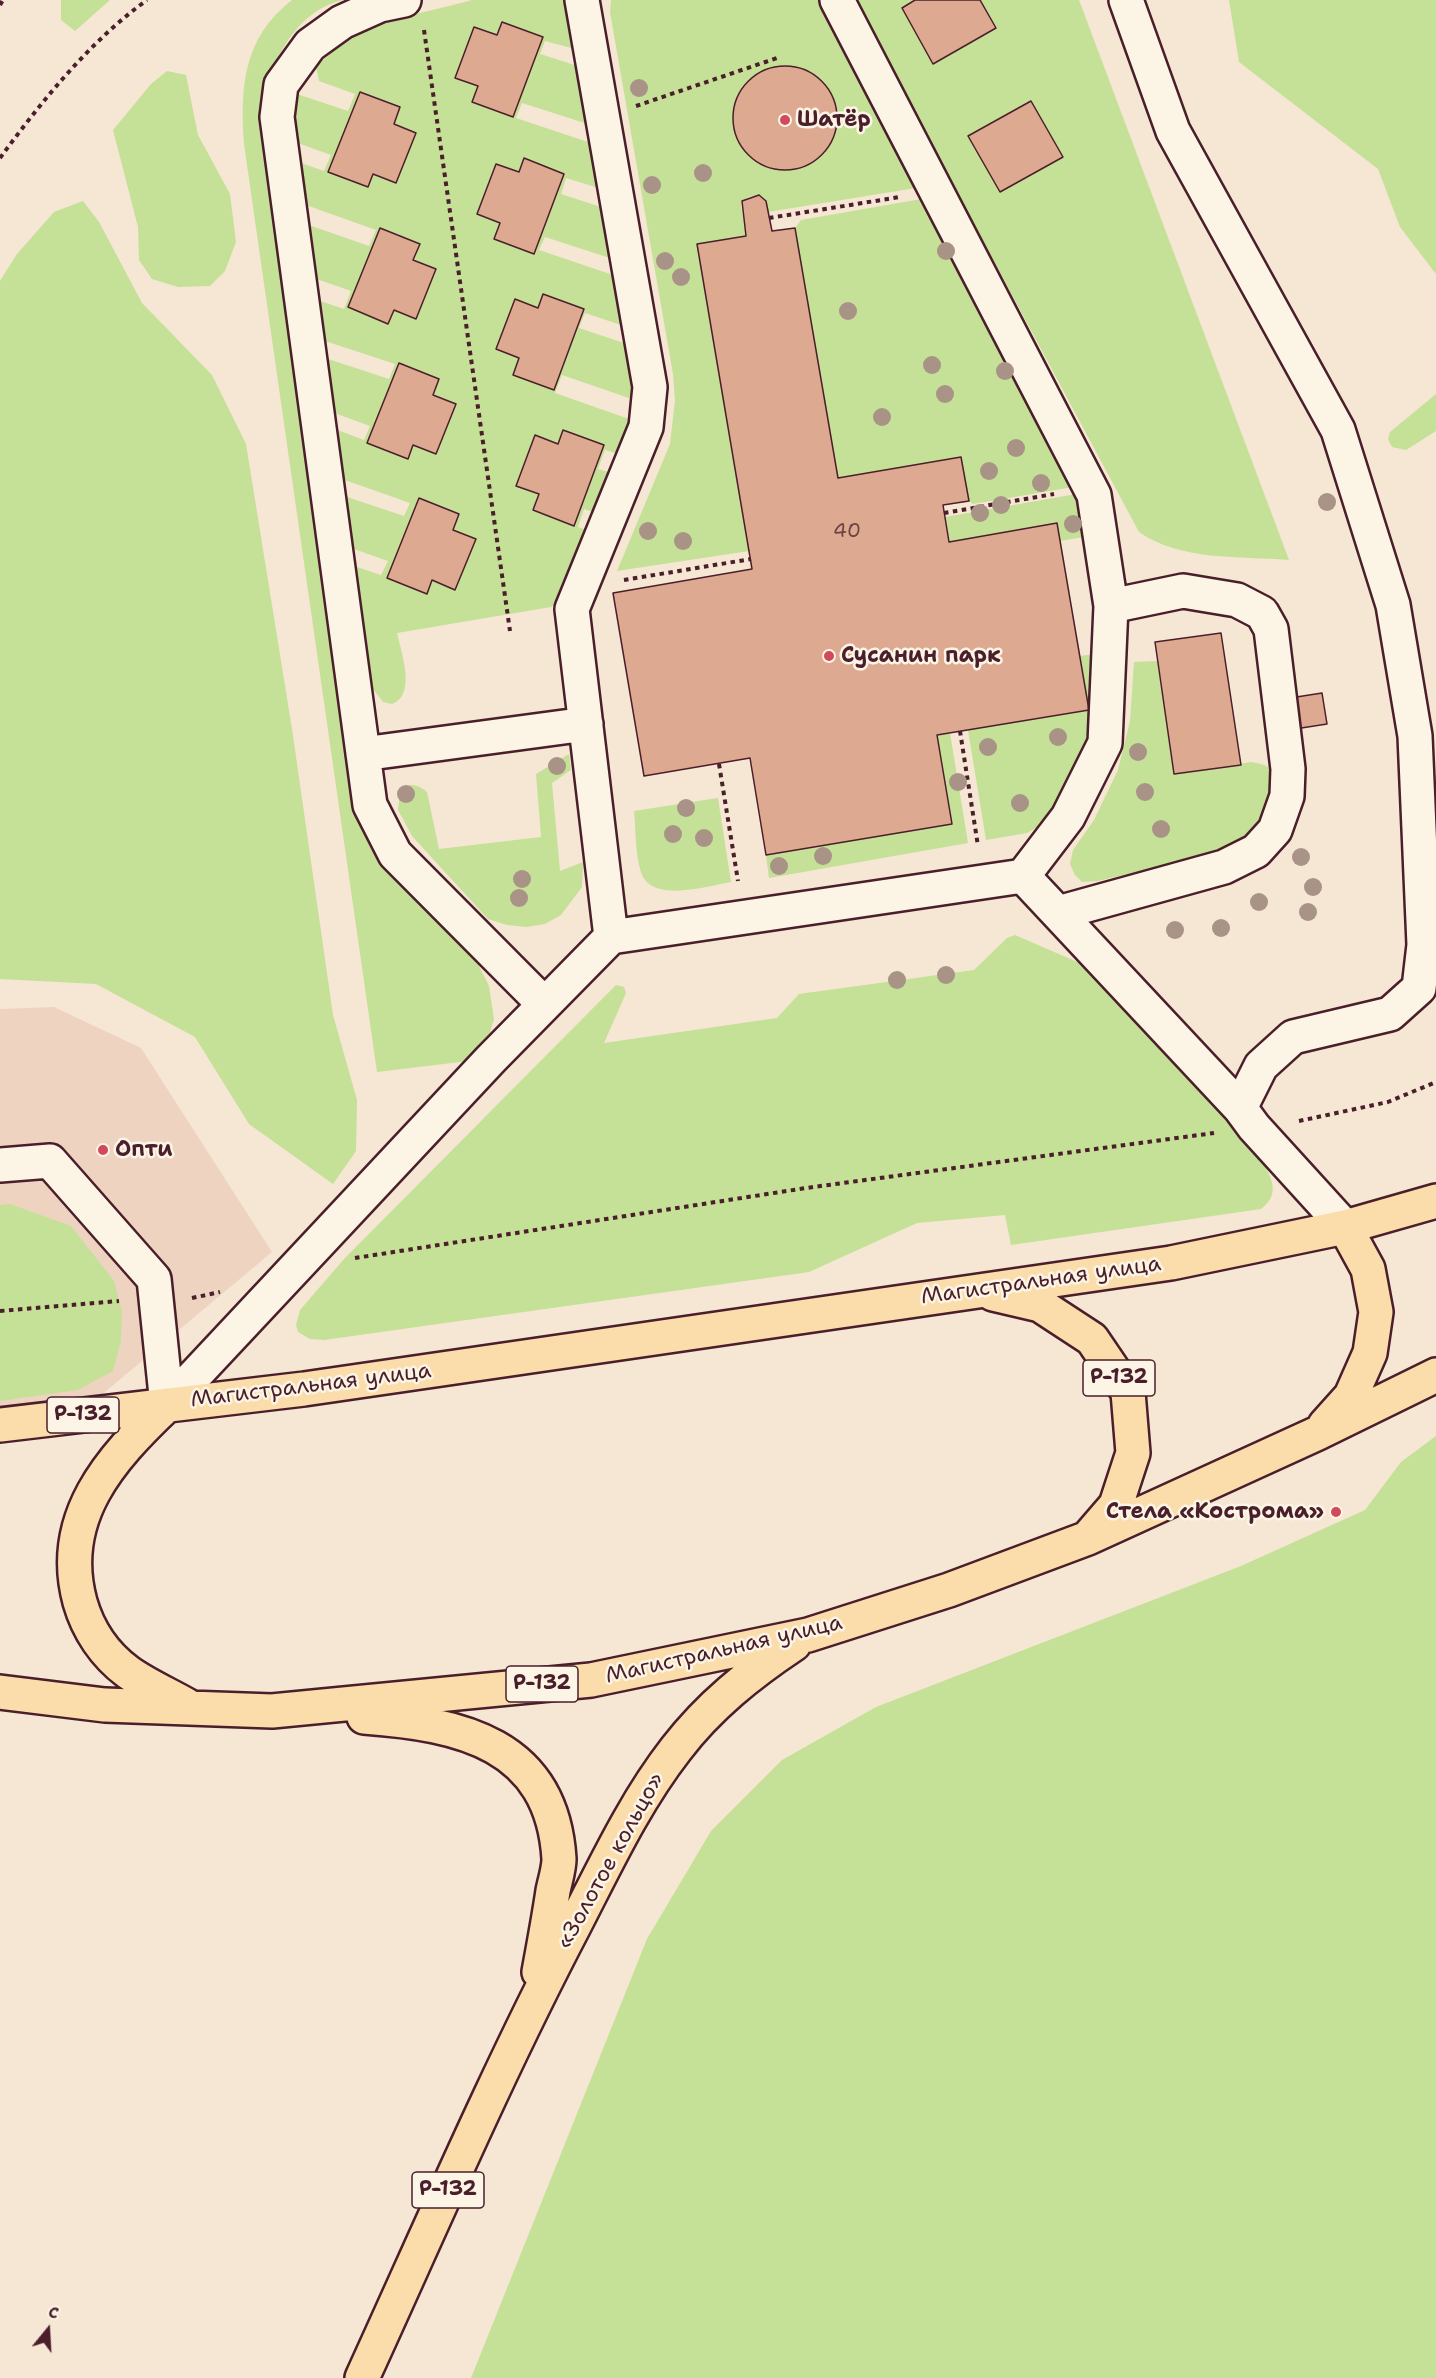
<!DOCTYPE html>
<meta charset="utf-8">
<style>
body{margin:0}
#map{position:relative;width:1436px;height:2378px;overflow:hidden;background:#f6e6d4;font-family:"Shantell Sans",sans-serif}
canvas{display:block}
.north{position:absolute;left:18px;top:2300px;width:60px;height:60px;-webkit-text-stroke:4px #fcf5e5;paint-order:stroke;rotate:18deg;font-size:16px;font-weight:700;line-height:24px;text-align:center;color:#4a1f2b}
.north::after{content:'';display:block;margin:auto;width:21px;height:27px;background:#4a1f2b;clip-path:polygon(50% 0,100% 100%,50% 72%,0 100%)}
</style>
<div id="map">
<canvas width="1436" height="2378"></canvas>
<div class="north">С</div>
</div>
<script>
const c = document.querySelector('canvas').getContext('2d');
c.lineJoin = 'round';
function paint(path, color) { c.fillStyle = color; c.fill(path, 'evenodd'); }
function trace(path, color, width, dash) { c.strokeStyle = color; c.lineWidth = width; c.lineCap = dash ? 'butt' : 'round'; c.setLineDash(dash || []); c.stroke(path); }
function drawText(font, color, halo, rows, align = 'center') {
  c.font = font + ' "Shantell Sans",sans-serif'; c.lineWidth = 5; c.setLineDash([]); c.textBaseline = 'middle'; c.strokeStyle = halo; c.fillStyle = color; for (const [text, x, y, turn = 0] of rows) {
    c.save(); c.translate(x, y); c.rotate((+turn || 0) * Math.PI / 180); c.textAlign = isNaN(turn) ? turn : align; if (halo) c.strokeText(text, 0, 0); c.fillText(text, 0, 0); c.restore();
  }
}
const built = new Path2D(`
 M54,1007L141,1048L272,1252L99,1397L0,1408V1009Z`);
const green = new Path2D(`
 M61,0H110L75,31L61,20Z
 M292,0H343C304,9 283,43 269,77L360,807L473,954L489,986L494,1019L487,1042L477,1060L377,1072L244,144C240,87 243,38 292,0Z
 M472,0H571L579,50L545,41L540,54L581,67L591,125L522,103L516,118L594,144L602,189L566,178L561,194L604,208L613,259L545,237L539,250L616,276L624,326L585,313L579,328L627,344L635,391L629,398L562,375L555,393L629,419L631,426L623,455L605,450L598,469L615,474L599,514L584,509L578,527L592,532L560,600L551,607L397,633C401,652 417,695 392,704L383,702L370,685L354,566L381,575L388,561L351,548L344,496L404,516L410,503L342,479L335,429L364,440L370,426L332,412L325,358L389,379L395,364L322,340L317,300L344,309L351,291L314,278L306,224L369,246L376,230L303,204L298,162L324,171L331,155L295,142L292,120L297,94L348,111L355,94L319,81L316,67C326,58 336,47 348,40C377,20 437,10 472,0Z
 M611,0H830L928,186L768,212L763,197C756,194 743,197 741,205L746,236L697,244L749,551L617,571L670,444L675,401L673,374L610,12Z
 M854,0H1079L1289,560C1240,556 1180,561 1139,532Z
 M1229,0H1436V274L1400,227L1378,169L1239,62Z
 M167,71L186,75L198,135L230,194L236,242L225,271L210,286L178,287L152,279L139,260L138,227L113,130L151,84Z
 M933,197L1079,486L973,504L969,501L961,457L838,478L795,228L801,220Z
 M83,201L99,222L142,303L212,375L246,444L292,729L333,1015L357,1100L356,1151L333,1184L249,1124L195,1037L96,984L0,979V281L17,254L54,212Z
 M1436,394V431L1406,450L1392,447L1388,439L1390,432Z
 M1082,493L1090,536L1060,541L1057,524L949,542L945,517Z
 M1103,653L1097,740L1053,818L1027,833L986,840L968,730L1080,656Z
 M1157,661L1174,774L1251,762C1264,764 1277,767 1273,783C1271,793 1270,810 1264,819C1240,855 1140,870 1098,881L1082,882L1075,875L1070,864L1073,850L1094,820L1118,770L1130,721L1134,662Z
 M950,733L968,843L769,878L766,855L952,824L937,735Z
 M569,754L571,770L552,783L560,871L583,862L582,887L561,915L545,924L526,927L507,925L488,919L412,836L398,810L400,791C409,782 417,784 427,792L439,849L541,837L536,774Z
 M718,798L731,882C707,886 651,904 641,872C635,854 636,830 634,811Z
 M1015,935L1098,971L1265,1166C1274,1184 1278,1195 1261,1209L1011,1245L1005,1215L917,1223L809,1272L324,1340L310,1339L298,1332L296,1325L300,1310L344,1259L616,985L624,987L626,993L604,1043L777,1018L799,994L974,970L1007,938Z
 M10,1204L71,1226L114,1281L122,1312L121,1341L113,1371L78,1390L0,1401V1205Z
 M1436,1436V2378H471L647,1939L711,1831L782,1760L876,1707L1241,1566L1365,1510L1401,1462Z`);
const building = new Path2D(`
 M915,0H980L996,28L933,64L902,8Z
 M502,22L543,37L513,117L472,102L478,86L455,78L474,27L497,35Z
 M733 118a52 52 0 1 1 104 0a52 52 0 1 1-104 0Z
 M360,92L400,107L394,124L416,133L396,183L373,174L368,187L328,172Z
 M1031,101L1063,157L1000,192L968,136Z
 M524,158L564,174L534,254L494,239L500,223L477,214L496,164L519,172Z
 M759,195L766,201L772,231L795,228L838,478L961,457L969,501L943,505L949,542L1057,523L1089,710L937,735L952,824L766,855L750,758L644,776L613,593L752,569L697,244L746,236L742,201Z
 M380,228L420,244L413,260L436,269L416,319L394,310L388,324L348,307Z
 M543,294L584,309L554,390L513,375L519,358L496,349L515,299L538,308Z
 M399,363L439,379L433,395L456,404L436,454L413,445L408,459L367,443Z
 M563,430L604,445L574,526L533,510L539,494L516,486L535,435L558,444Z
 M419,498L459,514L453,530L476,539L455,590L432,580L427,594L387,578Z
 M1221,633L1241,765L1174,774L1155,642Z
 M1322,693L1327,724L1295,729L1290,698Z`);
const path = new Path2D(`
 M0,5L3,0
 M424,30L510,631
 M636,106L780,57
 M0,158C42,101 89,42 147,0
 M769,218L900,197
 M944,513L1054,494
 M624,580L751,559
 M960,731L978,846
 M719,764L738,881
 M1299,1121L1388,1102L1436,1082
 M355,1258L806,1188L1214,1133
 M192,1298L220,1292
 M0,1311L119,1301`);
const minor = new Path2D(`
 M404,0L380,5L342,22L310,45L281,85L277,117L370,805L395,854L544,1004
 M582,0L650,387L646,427L572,609L611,937
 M1126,0L1173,131L1338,430L1393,605L1415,736L1424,945L1419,988L1390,1014L1293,1037L1261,1066L1240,1108
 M363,754L586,724
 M1023,876L1240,1108L1254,1127L1345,1227
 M1058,913L1224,867L1256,851L1275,830L1287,796L1288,769L1271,629L1262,613L1237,600L1183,591L1111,606
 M0,1165L50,1161L154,1279L167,1405
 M167,1405L491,1059L611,937L1023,876L1068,817L1105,743L1111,606L1094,495L837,0`);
const highway = new Path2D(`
 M993,1294L1040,1305L1092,1339L1128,1392L1133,1453L1116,1505L1091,1534
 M167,1405C110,1459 57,1518 80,1602C88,1630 105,1655 128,1672C146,1685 169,1695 188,1706
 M0,1425L304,1389L1171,1263L1345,1227L1436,1201
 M1325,1425L1351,1396L1370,1353L1376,1312L1368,1269L1345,1227
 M0,1692L105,1705L272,1711L591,1680L808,1635L949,1590L1088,1538L1318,1433L1436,1375
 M364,1717C460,1724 552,1743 559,1859C559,1869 555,1881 553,1891C549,1918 544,1945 539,1972
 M362,2378C431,2227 497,2073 574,1926C605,1866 634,1803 676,1749C709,1706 749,1674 794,1644`);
const trees = [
 [639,88],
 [703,173],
 [652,185],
 [946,251],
 [665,261],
 [681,277],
 [848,311],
 [932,365],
 [1005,371],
 [945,394],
 [882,417],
 [1016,448],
 [989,471],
 [1041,483],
 [1327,502],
 [1001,505],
 [980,513],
 [1073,524],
 [648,531],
 [683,541],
 [1058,737],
 [988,747],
 [1138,752],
 [557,766],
 [958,782],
 [1145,792],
 [406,794],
 [1020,803],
 [686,808],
 [1161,829],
 [673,834],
 [704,838],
 [823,856],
 [1301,857],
 [779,866],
 [522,879],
 [1313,887],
 [519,898],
 [1259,902],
 [1308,912],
 [1221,928],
 [1175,930],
 [946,975],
 [897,980]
];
const markers = [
 [785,120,6,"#d1495b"],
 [829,656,6,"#d1495b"],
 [103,1150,6,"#d1495b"],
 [1336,1512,6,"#d1495b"]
];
const numberNames = [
 ["40",847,532]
];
const shields = [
 [1119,1378,72],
 [83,1415,72],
 [542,1684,72],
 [448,2190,72]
];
const shieldNames = [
 ["Р-132",1119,1378],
 ["Р-132",83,1415],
 ["Р-132",542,1684],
 ["Р-132",448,2190]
];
const poiNames = [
 ["Шатёр",797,120],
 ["Сусанин парк",841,656],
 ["Опти",115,1150],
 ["Стела «Кострома»",1324,1512,"right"]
];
const streetNames = [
 ["Магистральная улица",1041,1281,-8],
 ["Магистральная улица",311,1386,-7],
 ["Магистральная улица",724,1650,-13],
 ["«Золотое кольцо»",611,1861,-61]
];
paint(built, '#eed4c0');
paint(green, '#c5e097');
paint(building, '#dda991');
trace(building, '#4a1f2b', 1.5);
trace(minor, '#4a1f2b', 38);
trace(highway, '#4a1f2b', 38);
trace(path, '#4a1f2b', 4, [4.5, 4.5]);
trace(minor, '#fcf5e5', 33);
trace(highway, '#fbddab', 33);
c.fillStyle = '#a89386';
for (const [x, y] of trees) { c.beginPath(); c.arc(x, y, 9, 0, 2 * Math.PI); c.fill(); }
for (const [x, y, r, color] of markers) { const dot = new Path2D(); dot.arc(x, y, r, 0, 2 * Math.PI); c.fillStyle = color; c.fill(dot); trace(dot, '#fcf5e5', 2); }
drawText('20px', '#6f4244', null, numberNames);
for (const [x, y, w] of shields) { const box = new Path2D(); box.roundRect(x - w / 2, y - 18, w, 36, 4.5); c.fillStyle = '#fcf5e5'; c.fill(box); trace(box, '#4a1f2b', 1.5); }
drawText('bold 21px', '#4a1f2b', null, shieldNames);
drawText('bold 22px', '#4a1f2b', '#fcf5e5', poiNames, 'left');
drawText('22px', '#4a1f2b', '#fcf5e5', streetNames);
</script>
